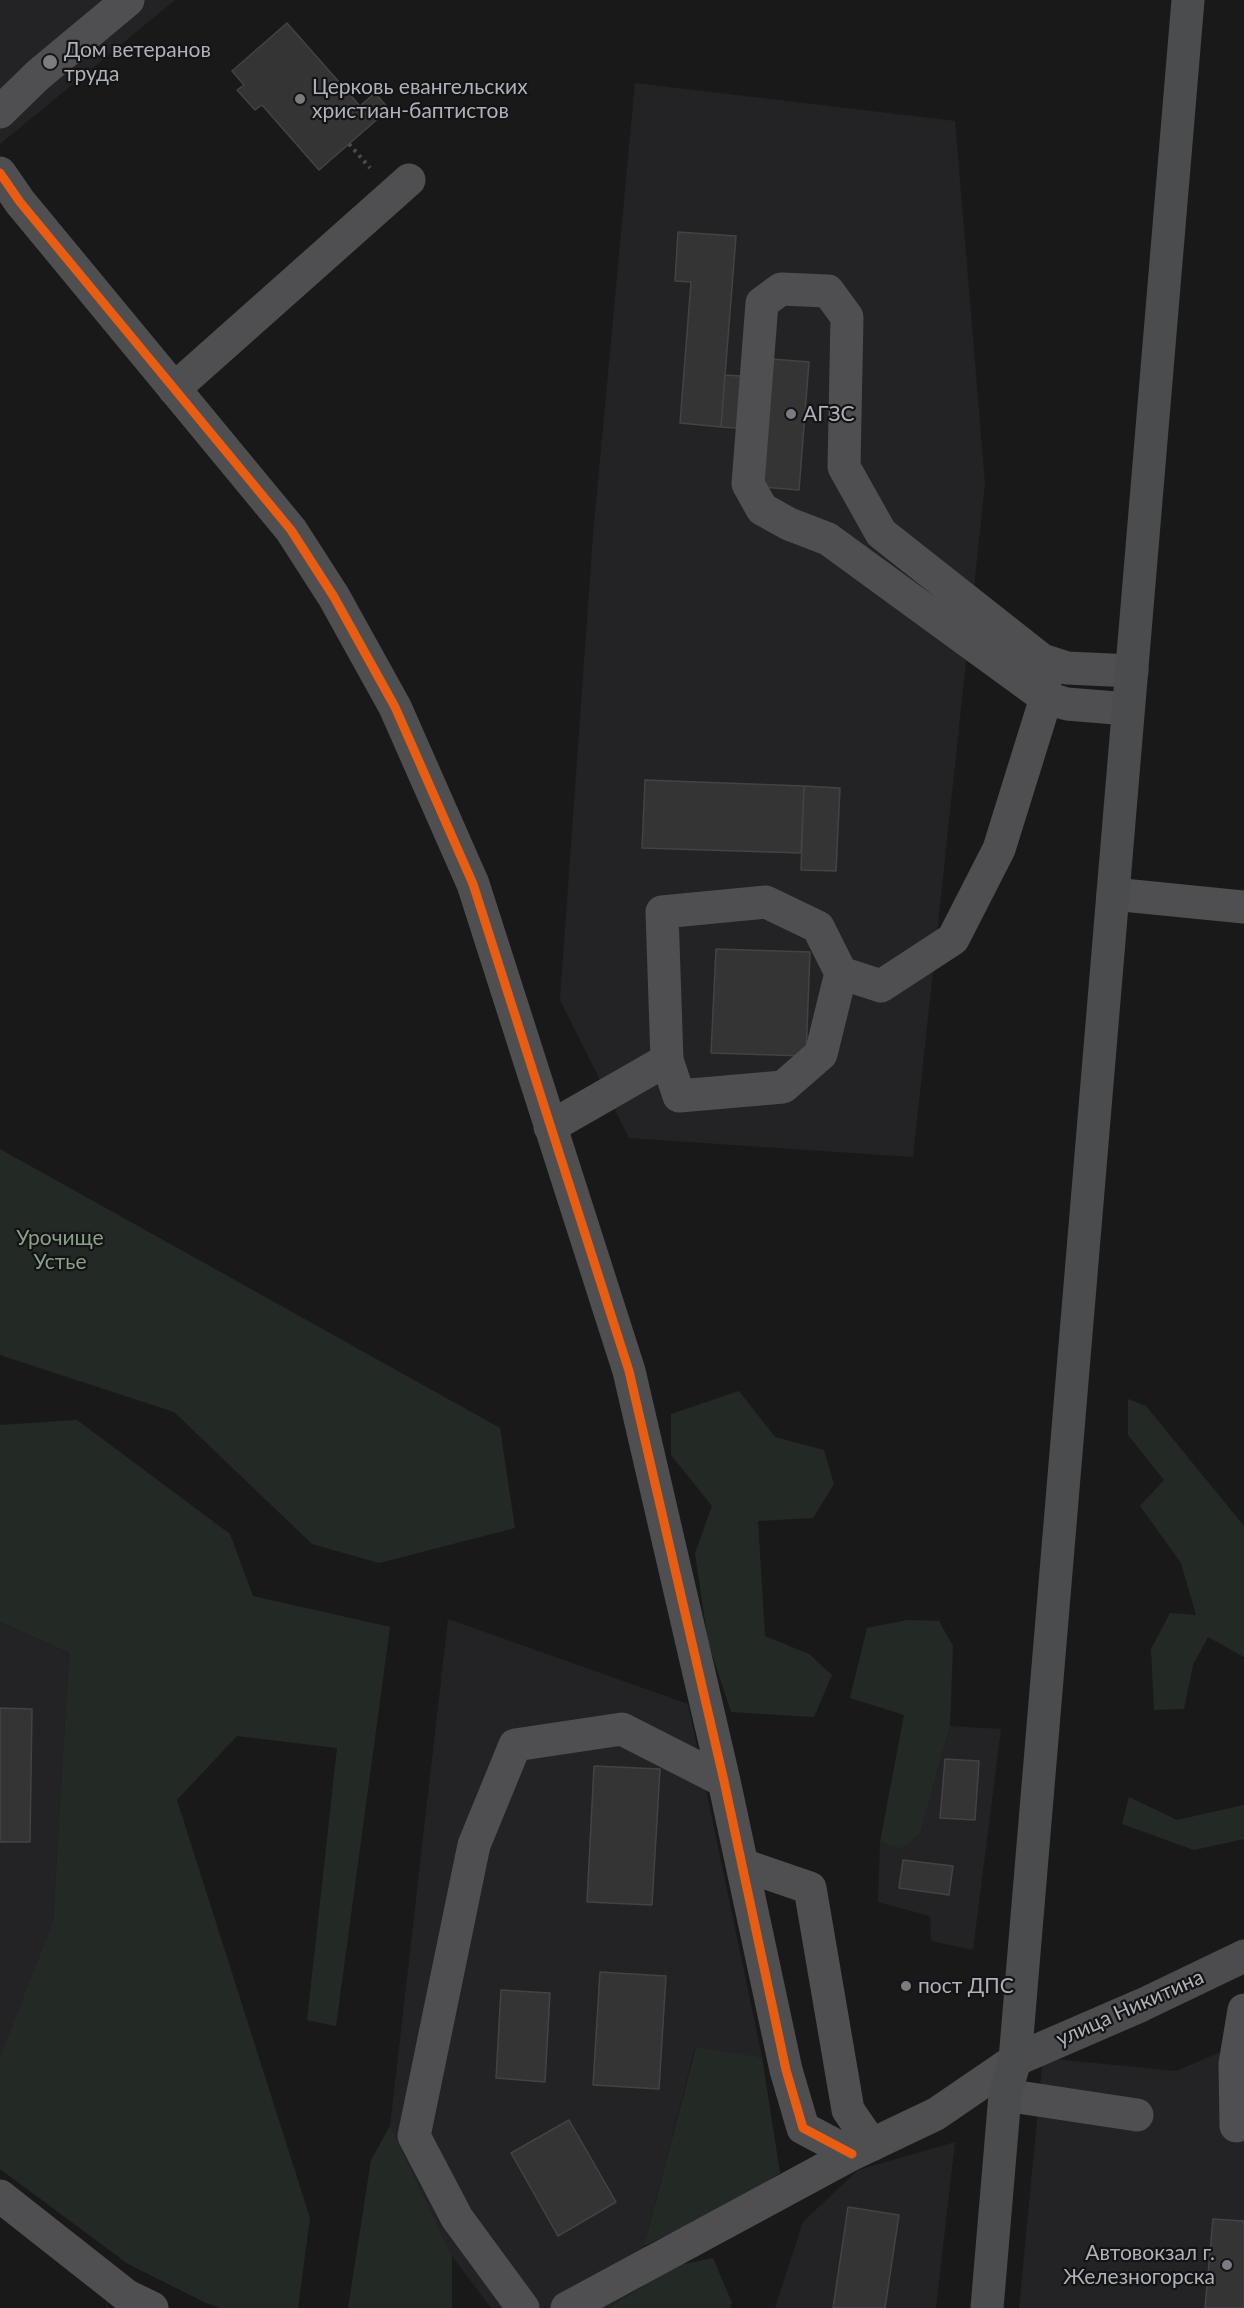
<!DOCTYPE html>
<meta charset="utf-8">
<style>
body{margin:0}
canvas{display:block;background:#19191a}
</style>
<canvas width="1244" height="2308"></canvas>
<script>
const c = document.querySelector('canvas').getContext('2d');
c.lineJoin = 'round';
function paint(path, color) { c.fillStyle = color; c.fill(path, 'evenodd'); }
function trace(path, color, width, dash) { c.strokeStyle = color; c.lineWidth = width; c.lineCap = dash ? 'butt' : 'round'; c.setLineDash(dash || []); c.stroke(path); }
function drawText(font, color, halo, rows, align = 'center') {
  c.font = font + ' Lato,sans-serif'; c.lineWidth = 4.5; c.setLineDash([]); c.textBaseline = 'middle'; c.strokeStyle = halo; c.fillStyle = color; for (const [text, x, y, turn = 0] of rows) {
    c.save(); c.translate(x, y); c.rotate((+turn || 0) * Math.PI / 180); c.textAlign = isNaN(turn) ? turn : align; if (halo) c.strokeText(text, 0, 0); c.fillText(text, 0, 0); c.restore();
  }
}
const built = new Path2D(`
 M0,0H175L0,144Z
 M635,83L955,121L985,484L913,1157L629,1138L560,1000L593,535Z
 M448,1619L688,1704L762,2057L695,2048L644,2246L643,2285L608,2308H491L452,2256L390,2127Z
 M0,1622L69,1653L53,1921L0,2056Z
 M950,1726L1001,1729L973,1950L931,1941L930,1916L878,1902L880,1842L902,1849L920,1834Z
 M1244,2042V2308H1019L1043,2058L1176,2071Z
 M955,2142L936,2308H775L803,2222L858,2170Z`);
const green = new Path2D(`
 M0,1149L500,1428L515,1528L379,1563L312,1544L174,1412L0,1355Z
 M739,1391L775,1437L824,1450L834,1484L813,1518L758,1521L765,1636L809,1654L832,1675L814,1717L731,1712L708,1642L695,1553L712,1506L671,1455V1414Z
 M1128,1399L1146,1406L1244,1526V1657L1208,1637L1193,1665L1184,1709L1154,1710L1151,1649L1170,1613L1196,1615L1181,1563L1140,1506L1164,1480L1128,1435Z
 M77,1420L230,1534L253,1596L390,1627L336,2026L307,2020L337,1748L237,1736L177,1800L310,2218L298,2308H220L206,2303L128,2264L0,2169V2056L53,1921L69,1653L0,1622V1425Z
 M908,1620L939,1621L953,1646L950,1726L920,1834L902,1849L880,1842L904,1715L850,1698L867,1628Z
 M1129,1797L1177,1820L1244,1805V1839L1194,1850L1122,1824Z
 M696,2047L762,2057L780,2173L738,2201L644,2246Z
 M390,2126L452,2256V2308H348L371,2160Z
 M713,2258L732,2303L730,2308H608L674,2266Z`);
const building = new Path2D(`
 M287,23L360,106L375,93L389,109L319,170L262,105L255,110L237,90L244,85L232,71Z
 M678,232L736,236L721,427L680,423L691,282L675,281Z
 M772,359L809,362L799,490L762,487L766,430L721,427L725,375L770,378Z
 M645,780L804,786L801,853L642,848Z
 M804,786L840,788L836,871L801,870Z
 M716,949L810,952L806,1056L711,1053Z
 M0,1708L32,1709L30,1842H0Z
 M945,1759L979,1761L975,1820L940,1818Z
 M594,1766L660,1769L652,1905L587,1902Z
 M903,1860L953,1866L949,1895L899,1888Z
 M600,1972L666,1976L659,2089L593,2085Z
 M501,1990L550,1993L545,2082L496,2078Z
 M569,2120L616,2202L558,2236L511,2153Z
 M848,2207L899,2215L885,2308H833Z
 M1213,2219L1244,2221V2308H1205Z`);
const path = new Path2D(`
 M349,144L370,168`);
const minor = new Path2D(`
 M0,112L38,75L128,0
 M0,173L20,202L291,530L334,597L395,707L473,884L629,1371L724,1781L786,2070L803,2128L852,2154
 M174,389L409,180
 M1128,709L1067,704L1046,698L828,539L789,524L762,509L748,484L762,303L781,289L828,291L847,317L844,467L881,533L1042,660L1067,668L1132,671
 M1113,894L1244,907
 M667,1060L679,1096L783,1087L821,1054L841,973L881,986L953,939L999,849L1046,698L1044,676
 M550,1127L667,1060L662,912L766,902L818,927L841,973
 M743,1865L810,1888L848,2110L872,2145
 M1005,2095L1137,2115
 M1236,2126L1235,2064L1244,2010
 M0,2196L127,2296L152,2308
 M523,2308L457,2218L414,2136L474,1845L515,1745L622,1729L724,1781
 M567,2308L852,2154L936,2114L1015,2060`);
const major = new Path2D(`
 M1015,2060L1142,2005L1244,1956`);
const highway = new Path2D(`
 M987,2308L1005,2095L1015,2060L1188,0`);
const cycleway = new Path2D(`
 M0,173L20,202L291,530L334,597L395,707L473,884L629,1371L724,1781L786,2070L803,2128L852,2154`);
const markers = [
 [50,62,8,"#797c81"],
 [300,99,6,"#797c81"],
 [791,414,6,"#797c81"],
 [906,1986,6,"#797c81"],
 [1227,2265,6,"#797c81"]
];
const poiNames = [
 ["Дом ветеранов",64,50],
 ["труда",64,74],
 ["Церковь евангельских",312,87],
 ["христиан-баптистов",312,111],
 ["АГЗС",803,414],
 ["пост ДПС",918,1986],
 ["Автовокзал г.",1215,2253,"right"],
 ["Железногорска",1215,2277,"right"]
];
const parkNames = [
 ["Урочище",60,1238],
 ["Устье",60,1262]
];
const streetNames = [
 ["улица Никитина",1130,2008,-24]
];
paint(built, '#232325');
paint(green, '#232924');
paint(building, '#343435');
trace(building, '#434346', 1.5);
trace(path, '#4a4b4d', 4, [3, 4.5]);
trace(minor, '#4f4f52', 33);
trace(major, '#4c4c4e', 33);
trace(highway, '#4b4c4e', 33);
trace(cycleway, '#e95d12', 9);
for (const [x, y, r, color] of markers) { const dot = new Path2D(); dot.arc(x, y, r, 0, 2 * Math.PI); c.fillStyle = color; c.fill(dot); trace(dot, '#141416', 2); }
drawText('21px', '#adb1b9', '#141416', poiNames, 'left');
drawText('21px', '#87a186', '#141416', parkNames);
drawText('21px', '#adb1b9', '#141416', streetNames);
</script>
